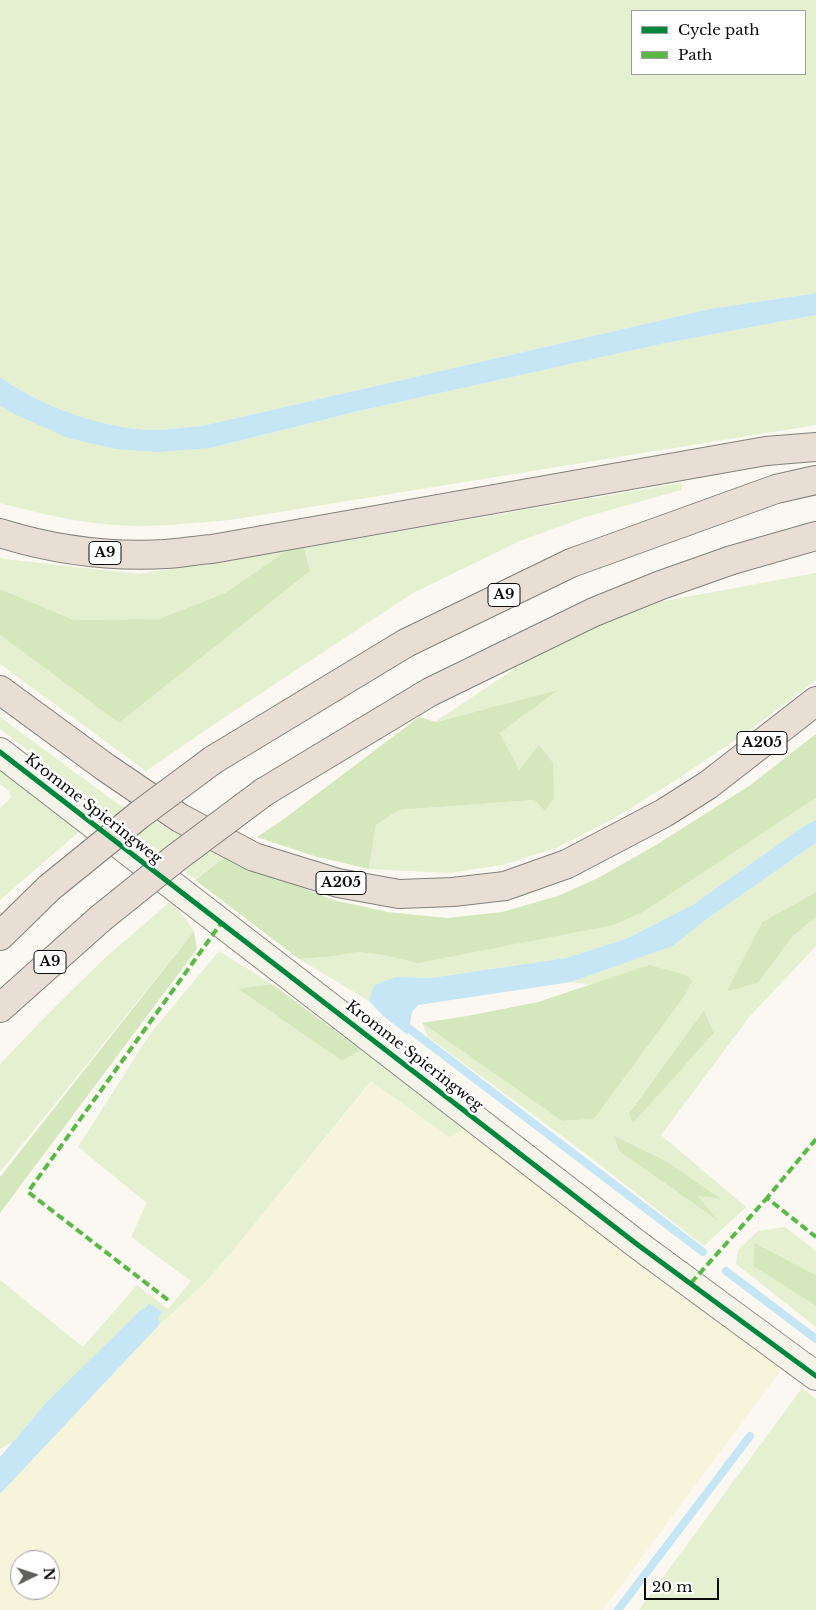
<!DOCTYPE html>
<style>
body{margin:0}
#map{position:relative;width:816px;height:1610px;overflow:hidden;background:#faf8f0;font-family:"Libre Baskerville",serif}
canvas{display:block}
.legend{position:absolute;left:631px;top:10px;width:175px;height:65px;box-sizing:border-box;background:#fff;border:1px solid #9e9e9e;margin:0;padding:6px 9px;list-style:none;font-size:15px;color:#0c0c0c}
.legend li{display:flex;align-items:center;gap:10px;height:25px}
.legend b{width:25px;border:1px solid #9e9e9e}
.north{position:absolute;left:10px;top:1550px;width:50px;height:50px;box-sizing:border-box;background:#fff;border:1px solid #9e9e9e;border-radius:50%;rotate:86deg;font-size:14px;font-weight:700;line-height:20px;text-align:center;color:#0c0c0c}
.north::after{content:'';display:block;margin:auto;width:18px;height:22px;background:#5f5f5c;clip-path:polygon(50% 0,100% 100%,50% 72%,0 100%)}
.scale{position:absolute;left:644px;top:1578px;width:75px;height:22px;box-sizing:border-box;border:2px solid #0c0c0c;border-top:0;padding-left:6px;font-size:15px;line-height:18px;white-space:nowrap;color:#0c0c0c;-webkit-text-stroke:4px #fff;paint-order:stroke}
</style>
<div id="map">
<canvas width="816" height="1610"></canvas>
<ul class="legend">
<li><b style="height:6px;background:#00873e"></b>Cycle path</li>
<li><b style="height:6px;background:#58b947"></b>Path</li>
</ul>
<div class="north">N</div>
<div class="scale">20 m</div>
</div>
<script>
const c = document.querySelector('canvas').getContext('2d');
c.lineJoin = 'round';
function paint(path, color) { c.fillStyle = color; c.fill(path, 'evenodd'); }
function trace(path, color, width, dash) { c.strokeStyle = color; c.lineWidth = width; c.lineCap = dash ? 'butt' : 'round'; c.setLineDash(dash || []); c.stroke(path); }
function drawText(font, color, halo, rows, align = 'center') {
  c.font = font + ' "Libre Baskerville",serif'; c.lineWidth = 5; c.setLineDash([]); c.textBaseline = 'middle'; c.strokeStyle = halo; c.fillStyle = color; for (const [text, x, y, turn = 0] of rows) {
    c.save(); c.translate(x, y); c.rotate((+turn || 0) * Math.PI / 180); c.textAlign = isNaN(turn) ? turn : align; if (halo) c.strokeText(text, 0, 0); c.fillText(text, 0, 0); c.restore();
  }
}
const farmland = new Path2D(`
 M372,1081L449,1136L465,1129L495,1149L784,1366L603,1610H0V1494L160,1324L201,1287L230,1254ZM20,1560H50V1590H20Z`);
const green = new Path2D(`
 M0,0H816V293L710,309L202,426C186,427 168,430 152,430C101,428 42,407 0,377ZM632,11H805V74H632Z
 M816,315V425L230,520C192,523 152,528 114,525C75,522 38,513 0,503V406L14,414L211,448L359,411L661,344Z
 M681,483L683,485L681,490L585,517L520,541L413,593L225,717L146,771L0,664V635L119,723L310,571L304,548Z
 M286,551L225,593L159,619L74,620L0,589V557L4,559L139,574Z
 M816,573V680L753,728L676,780L611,820L556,848L502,865L449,873L369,869L376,825L399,810L534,800L545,811L519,771L500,733L556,691L435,722L532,657L637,606Z
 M0,717L118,804L225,857L195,879L0,729Z
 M0,769L80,831L0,900V808L11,798L10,792L0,784Z
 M816,798V820L804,826L694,904L628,938L566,958L430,978L396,977L374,985L369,1001L299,959L328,957L358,952L384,955L643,912Z
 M816,843V892L762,922L728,990L758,983L793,936L816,917V946L750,1016L661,1135L746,1207L704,1246L581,1150L428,1037L422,1023L562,1121L594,1119L686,994L692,981L649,965L592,985L571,982L673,946L704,921ZM704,1010L714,1033L633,1122L630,1111ZM614,1137L664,1160L719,1199L697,1195L716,1220L619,1151Z
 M171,901L194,931L0,1172V1064L51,1011L106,957Z
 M219,951L272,984L239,990L342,1061L361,1050L465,1129L449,1137L371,1081L230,1254L201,1287L160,1324L158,1318L145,1309L31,1420L13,1442L0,1449V1280L83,1347L137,1285L168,1309L191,1281L131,1237L147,1203L78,1147L150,1034Z
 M785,1227L816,1251V1275L756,1243L753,1266L816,1306V1327L736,1264L738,1250L758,1231Z
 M802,1388L816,1399V1610H639Z`);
const forest = new Path2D(`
 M304,548L310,571L119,723L0,635V589L74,620L159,619L225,593L286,551Z
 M558,690L500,733L519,770L539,745L553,763L554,798L545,811L534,800L399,810L376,825L369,869L314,856L257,837L281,821L419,717L436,722Z
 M816,734V798L643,912L613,925L418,963L384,955L358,952L328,957L299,959L195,880L225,857L333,900L388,912L447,918L502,912L558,896L598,878L656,845L749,786Z
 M816,892V917L793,936L758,983L727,991L762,922Z
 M194,931L197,949L0,1213V1177Z
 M649,965L686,975L692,981L686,994L594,1119L562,1121L422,1023L467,1016L538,1002Z
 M272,984L361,1050L342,1061L238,989Z
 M704,1010L714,1033L633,1123L629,1113Z
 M614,1136L664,1160L721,1199L698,1196L718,1221L619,1151Z
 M755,1243L816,1275V1306L753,1266Z`);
const water = new Path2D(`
 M816,293V315L661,344L359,411L211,448L157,452L116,449L68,438L14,414L0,406V377C42,407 101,428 152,430C168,430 186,427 202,426L710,309Z
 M816,820V843L704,921L673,946L571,982L418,1005L412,1012L408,1035L383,1016L369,1001L374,985L396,977L430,978L566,958L628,938L694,904L804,826Z
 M149,1303L162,1312L158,1318L160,1324L0,1494V1457L45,1404L143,1308L145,1309Z`);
const stream = new Path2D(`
 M403,1024L703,1252
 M726,1271L816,1339
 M618,1610L750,1436`);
const secondary = new Path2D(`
 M0,752L638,1245L816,1376`);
const highway = new Path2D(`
 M0,533C54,550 110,557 166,554C181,553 197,550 212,549L766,451L816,447
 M0,690L105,767L180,818L254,857L338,883L399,894L453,892L505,886L567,864L664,813L708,785L816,701
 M213,760L406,643L571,563L776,489L816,480
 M264,792L430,692L594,612L661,585L732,560L816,536
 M0,936L49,888
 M0,1008L101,918`);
const highwayBridge = new Path2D(`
 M49,888L139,815L213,760
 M101,918L177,857L264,792`);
const quiet = new Path2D(`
 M816,1139L767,1198L816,1237
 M691,1283L767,1198
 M168,1300L28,1192L222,922`);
const cycleway = new Path2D(`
 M0,752L638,1245L816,1376`);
const shields = [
 [105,553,32],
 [504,595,32],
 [762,743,50],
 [341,883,50],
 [50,962,32]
];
const shieldNames = [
 ["A9",105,553],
 ["A9",504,595],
 ["A205",762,743],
 ["A205",341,883],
 ["A9",50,962]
];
const streetNames = [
 ["Kromme Spieringweg",93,809,38],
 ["Kromme Spieringweg",414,1056,38]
];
paint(farmland, '#f7f4dc');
paint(green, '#e4f0d0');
paint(forest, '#d5e8bd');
paint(water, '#c6e6f5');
trace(stream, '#c6e6f5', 8);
trace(secondary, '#8a8985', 30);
trace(highway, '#80807c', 30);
trace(secondary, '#f4f3e8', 28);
trace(highway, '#e9ded4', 28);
trace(highwayBridge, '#80807c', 30, []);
trace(highwayBridge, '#e9ded4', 28);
trace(quiet, '#58b947', 4, [8, 4]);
trace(cycleway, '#00873e', 5);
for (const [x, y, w] of shields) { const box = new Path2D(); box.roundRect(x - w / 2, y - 11.5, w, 23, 4); c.fillStyle = '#fff'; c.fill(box); trace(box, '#0c0c0c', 1); }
drawText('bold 14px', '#0c0c0c', null, shieldNames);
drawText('15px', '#0c0c0c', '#fff', streetNames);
</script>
